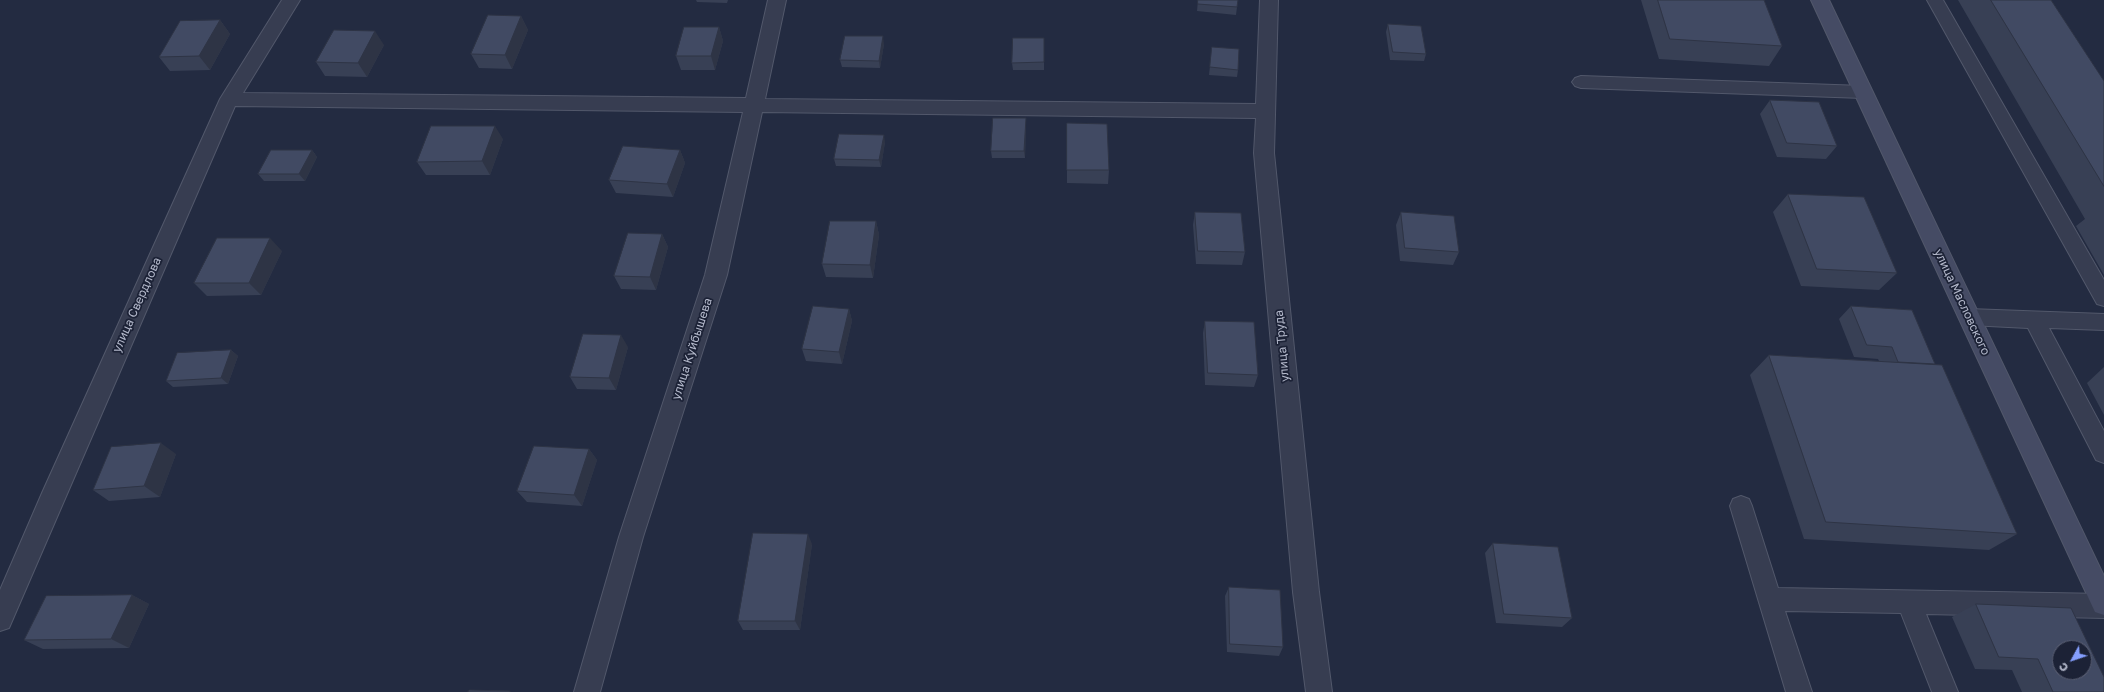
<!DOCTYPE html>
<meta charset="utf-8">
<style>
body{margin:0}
#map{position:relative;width:2104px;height:692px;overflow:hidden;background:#232b41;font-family:"Golos Text",sans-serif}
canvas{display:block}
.north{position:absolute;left:2052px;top:640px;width:40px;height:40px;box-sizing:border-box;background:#1c2236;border:1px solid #595e72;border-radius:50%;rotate:230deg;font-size:11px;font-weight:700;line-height:16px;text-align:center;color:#b4b9cb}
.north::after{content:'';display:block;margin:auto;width:14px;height:18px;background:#859fff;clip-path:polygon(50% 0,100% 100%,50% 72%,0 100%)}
</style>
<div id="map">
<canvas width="2104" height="692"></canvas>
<div class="north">С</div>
</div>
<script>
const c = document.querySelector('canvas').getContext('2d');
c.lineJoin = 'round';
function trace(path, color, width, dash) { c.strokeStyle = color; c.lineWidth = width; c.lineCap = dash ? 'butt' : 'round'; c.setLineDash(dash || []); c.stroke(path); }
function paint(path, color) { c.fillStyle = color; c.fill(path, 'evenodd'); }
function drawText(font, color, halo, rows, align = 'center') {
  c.font = font + ' "Golos Text",sans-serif'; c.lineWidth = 3.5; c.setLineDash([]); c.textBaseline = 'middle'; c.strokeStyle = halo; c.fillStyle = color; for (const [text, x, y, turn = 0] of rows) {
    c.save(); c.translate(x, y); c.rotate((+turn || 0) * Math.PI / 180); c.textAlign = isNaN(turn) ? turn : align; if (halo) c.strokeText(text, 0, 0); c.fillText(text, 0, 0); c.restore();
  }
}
const lane = new Path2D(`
 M1927,0H1943L2104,280V306L2097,304Z
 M1581,76L1863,86L1869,88L1872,92L1869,96L1863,98L1581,88L1575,86L1572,82L1575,78Z
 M1969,309L2104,314V330L2049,328L2104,431V463L2096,460L2028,328L1969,325L1962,323L1959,317L1962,311Z
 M1741,496L1749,499L1752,506L1778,588L2104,594V618L1926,614L1958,692H1932L1901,613L1785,611L1812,692H1786L1730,506L1733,499Z`);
const street = new Path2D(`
 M282,0H300L243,93L746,98L768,0H786L765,99L1256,104L1260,0H1278L1274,153L1319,592L1332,692H1306L1293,592L1254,153L1256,118L762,112L727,275L643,537L600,692H574L619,537L705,275L743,112L235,106L9,628L0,631V590L42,493L220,99Z`);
const secondary = new Path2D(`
 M1811,0H1829L2104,576V615L2095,612Z`);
const wall = new Path2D(`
 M696,0H728L727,3L697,2Z
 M1198,0L1237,7L1236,15L1197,11Z
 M1641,0H1764L1782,46L1769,66L1659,59Z
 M1958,0H2051L2104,81V275L2076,226L2085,219Z
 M521,16L528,30L512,69L479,68L471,54Z
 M220,20L230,34L210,70L170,71L159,57Z
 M1388,24L1426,54L1424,61L1390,60L1386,32Z
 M719,27L723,41L715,70H681L676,56Z
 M1044,38V70H1013L1012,63Z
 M884,44L880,68L842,67L840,60Z
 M384,45L367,77L325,76L316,62Z
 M1212,47L1238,70L1237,77L1209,75Z
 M1770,100L1837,146L1826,159L1777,157L1760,114Z
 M1026,118L1025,158H992L991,151Z
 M1067,123L1109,170L1108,184L1067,183Z
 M503,139L490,175H426L417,162Z
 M885,142L881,167L836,166L834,159Z
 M312,150L317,157L305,181H264L258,174Z
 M680,150L685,163L673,197L616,193L609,180Z
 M1788,194L1897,273L1879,290L1801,286L1773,212Z
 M1195,212L1245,252L1242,265L1196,264L1193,225Z
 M1401,212L1459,252L1453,265L1400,261L1396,225Z
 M876,221L879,235L873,278L826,277L822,264Z
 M662,234L668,247L656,290L621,289L614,276Z
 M282,251L261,295L207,296L194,283Z
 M1851,306L1935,364L2017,534L1989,550L1804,539L1750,375L1769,355L1879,361L1878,359L1854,357L1839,319Z
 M849,309L852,321L842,364L806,361L802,349Z
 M1205,321L1258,375L1254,387L1205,385L1203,333Z
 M628,347L616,390L577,389L570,377Z
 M231,350L238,356L228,384L173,387L166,381Z
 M2104,367V415L2087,383Z
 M589,449L597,460L582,506L527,502L517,491Z
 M176,454L160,497L109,501L93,490Z
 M1493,543L1572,618L1562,627L1496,623L1485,553Z
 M812,544L800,630H743L738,621Z
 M1229,587L1283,647L1279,656L1227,652L1225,596Z
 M132,595L149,604L129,648L43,649L24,640Z
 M1976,604L2104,692H2022L2012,670L1975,669L1952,617Z`);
const shadedWall = new Path2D(`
 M521,16L528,30L512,69L505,55Z
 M220,20L230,34L210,70L199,56Z
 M719,27L723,41L715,70L711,56Z
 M375,31L384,45L367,77L358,63Z
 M883,36L884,44L880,68L879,61Z
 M1026,118V126L1025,158L1024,151Z
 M495,126L503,139L490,175L482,161Z
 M884,135L885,142L881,167L879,160Z
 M312,150L317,157L305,181L299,174Z
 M680,150L685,163L673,197L667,184Z
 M876,221L879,235L873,278L870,265Z
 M662,234L668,247L656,290L650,277Z
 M270,238L282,251L261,295L249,283Z
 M849,309L852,321L842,364L839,352Z
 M621,335L628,347L616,390L609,378Z
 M231,350L238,356L228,384L221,378Z
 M161,443L176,454L160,497L144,486Z
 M589,449L597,460L582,506L574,495Z
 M808,534L812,544L800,630L795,621Z
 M132,595L149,604L129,648L111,639Z`);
const building = new Path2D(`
 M1198,0H1238L1237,7L1198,4Z
 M1658,0H1764L1782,46L1670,39Z
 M1991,0H2051L2104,81V186Z
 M488,15L521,16L505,55L471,54Z
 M220,20L199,56L159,57L180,21Z
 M1388,24L1421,26L1426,54L1393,52Z
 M684,27H719L711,56H676Z
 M334,30L375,31L358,63L316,62Z
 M845,36H883L879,61L840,60Z
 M1013,38H1044V62L1012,63Z
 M1212,47L1239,49L1238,70L1210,67Z
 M1770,100L1819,102L1837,146L1787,143Z
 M993,118H1026L1024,151H991Z
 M1067,123L1107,124L1109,170H1067Z
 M431,126H495L482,161L417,162Z
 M839,134L884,135L879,160L834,159Z
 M623,146L680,150L667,184L609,180Z
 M271,150H312L299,174H258Z
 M1788,194L1864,197L1897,273L1817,269Z
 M1195,212L1241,213L1245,252L1198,251Z
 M1401,212L1454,216L1459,252L1405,248Z
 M830,221H876L870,265L822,264Z
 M628,233L662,234L650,277L614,276Z
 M217,238H270L249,283H194Z
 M813,306L849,309L839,352L802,349Z
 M1851,306L1912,310L1935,364L1898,362L1892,347L1867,345Z
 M1205,321L1254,322L1258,375L1208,373Z
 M583,334L621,335L609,378L570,377Z
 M231,350L221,378L166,381L177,353Z
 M1769,355L1942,365L2017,534L1826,522Z
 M161,443L144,486L93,490L111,447Z
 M534,446L589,449L574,495L517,491Z
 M753,533L808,534L795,621H738Z
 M1493,543L1558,547L1572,618L1504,614Z
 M1229,587L1280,590L1283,647L1230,644Z
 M132,595L111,639L24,640L46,596Z
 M1976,604L2071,608L2104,677V692H2053L2038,659L1999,657ZM2060,648H2084V672H2060Z
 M469,690L510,691V692H468Z`);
const streetNames = [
 ["улица Масловского",1962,302,65],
 ["улица Свердлова",137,305,-66],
 ["улица Труда",1282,346,-95],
 ["улица Куйбышева",692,349,-72]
];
trace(lane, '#52586b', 2);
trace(street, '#52586b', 2);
trace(secondary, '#52586b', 2);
paint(lane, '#373d51');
paint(street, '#373d51');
paint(secondary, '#454b64');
paint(wall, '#384055');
paint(shadedWall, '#2e3445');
paint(building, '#414a63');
trace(building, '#2e3445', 1);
drawText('12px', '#b4b9cb', '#1c2236', streetNames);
</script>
